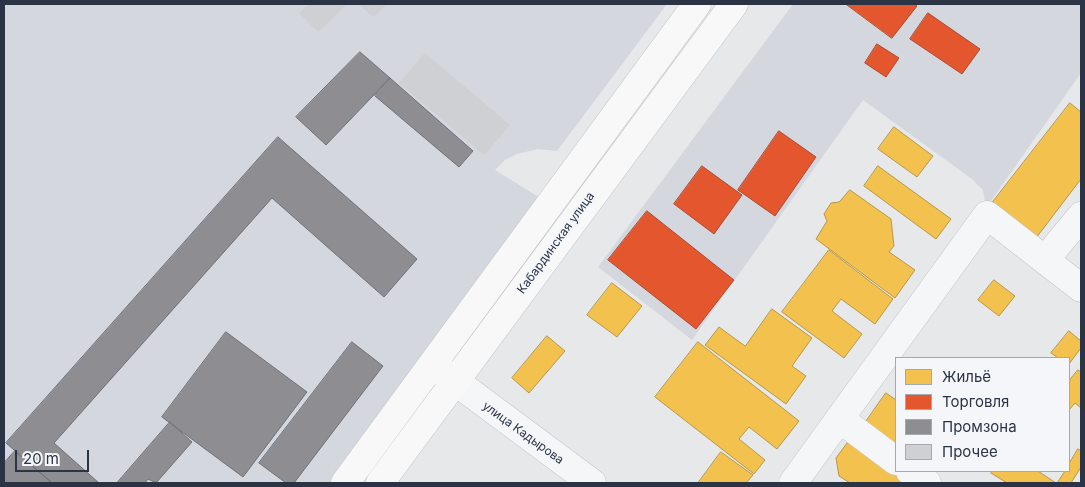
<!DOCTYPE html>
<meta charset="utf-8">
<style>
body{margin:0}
#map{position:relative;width:1085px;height:487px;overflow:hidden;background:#e6e8ea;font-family:Inter,sans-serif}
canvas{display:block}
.frame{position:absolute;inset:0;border:5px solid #2b3445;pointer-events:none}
.legend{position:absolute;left:895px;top:357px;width:175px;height:115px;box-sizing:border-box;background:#f4f6f9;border:1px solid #a4a8b1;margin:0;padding:6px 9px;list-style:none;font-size:15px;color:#2b3445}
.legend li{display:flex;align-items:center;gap:10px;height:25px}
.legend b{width:25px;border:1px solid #a4a8b1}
.scale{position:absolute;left:15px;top:450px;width:74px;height:22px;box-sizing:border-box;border:2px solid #2b3445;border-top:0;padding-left:6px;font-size:15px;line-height:18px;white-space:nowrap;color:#2b3445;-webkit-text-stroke:4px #f4f6f9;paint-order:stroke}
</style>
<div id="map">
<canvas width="1085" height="487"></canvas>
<div class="frame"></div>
<ul class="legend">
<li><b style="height:14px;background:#f2c14e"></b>Жильё</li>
<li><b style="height:14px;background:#e4572e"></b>Торговля</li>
<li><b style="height:14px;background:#8d8d92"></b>Промзона</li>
<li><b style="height:14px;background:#ced0d3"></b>Прочее</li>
</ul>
<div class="scale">20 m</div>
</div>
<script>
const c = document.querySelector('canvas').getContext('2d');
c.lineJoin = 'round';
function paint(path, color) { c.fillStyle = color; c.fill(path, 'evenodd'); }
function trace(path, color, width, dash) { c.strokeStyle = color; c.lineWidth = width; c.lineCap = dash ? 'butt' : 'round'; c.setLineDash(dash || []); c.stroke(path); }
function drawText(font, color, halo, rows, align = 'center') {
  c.font = font + ' Inter,sans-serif'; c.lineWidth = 5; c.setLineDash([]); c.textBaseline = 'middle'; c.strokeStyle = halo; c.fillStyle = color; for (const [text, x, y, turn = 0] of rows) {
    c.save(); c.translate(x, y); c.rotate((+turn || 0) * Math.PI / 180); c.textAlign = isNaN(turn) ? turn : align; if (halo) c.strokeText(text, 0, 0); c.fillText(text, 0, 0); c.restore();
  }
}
const built = new Path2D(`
 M4,4H667L557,151L538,149L517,154L505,160L495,170L550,204L345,483H4Z
 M793,4H1081V73L986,208L983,190L972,179L863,100L692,340L598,267Z`);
const homes = new Path2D(`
 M1070,103L1081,112V179L1036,238L992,203Z
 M894,127L933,156L917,177L878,149Z
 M878,166L951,219L936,239L864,186Z
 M850,190L891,219L894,246L889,252L915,270L895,298L816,239L827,221L824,214L831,203L839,202Z
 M829,250L893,299L875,324L841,299L832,311L862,334L844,358L782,312Z
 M994,280L1015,296L999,316L978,300Z
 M612,283L642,306L617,337L587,315Z
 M772,309L812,338L792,366L806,376L786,404L705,345L719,327L745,346Z
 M1069,331L1081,341V348L1069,364V358H1058L1051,353Z
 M547,336L565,351L529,393L512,378Z
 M698,342L799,421L777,449L749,427L739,439L765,460L754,474L655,397Z
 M1078,370L1081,372V408L1075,403L1069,410V381Z
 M886,393L896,400V445L865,423Z
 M859,442L917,483H850L839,476L836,458L847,443Z
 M1078,449L1081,451V467L1071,483H1057L1065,471H1069V464Z
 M721,452L753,475L746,483H698Z
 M993,471H1038L1056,483H1007L991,473Z`);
const shops = new Path2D(`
 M846,4H914L917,6L892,38Z
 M928,13L980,49L962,74L910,39Z
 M877,44L899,58L886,77L865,63Z
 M779,131L816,157L775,216L738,190Z
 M702,166L742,195L714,234L674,204Z
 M647,211L734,280L696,329L608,260Z`);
const industry = new Path2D(`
 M360,52L390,78L326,145L296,117Z
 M390,78L473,151L459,167L375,96Z
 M278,137L417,259L384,297L272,198L54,443L99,483H52L6,443Z
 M226,332L307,392L243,477L162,417Z
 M352,342L383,366L294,483H286L259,463Z
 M170,422L192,442L156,483L148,479L145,483H117Z
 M15,451L52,483H4V463Z`);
const building = new Path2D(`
 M309,4H347L318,32L299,13Z
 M359,4H387L373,17Z
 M425,53L510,125L484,155L399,83Z`);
const minor = new Path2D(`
 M1045,260L1081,216
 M436,367L592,483
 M840,419L896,461
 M910,471L927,483
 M793,483L987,215L1081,288`);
const major = new Path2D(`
 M345,483L697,4
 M380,483L734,4`);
const streetNames = [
 ["Кабардинская улица",556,243,-54],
 ["улица Кадырова",523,433,36]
];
paint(built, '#d4d7dd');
paint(homes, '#f2c14e');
trace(homes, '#b6974b', 1);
paint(shops, '#e4572e');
trace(shops, '#ac4c35', 1);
paint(industry, '#8d8d92');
trace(industry, '#70727b', 1);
paint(building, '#ced0d3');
trace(minor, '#c4c6c8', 29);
trace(major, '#c2c5c8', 29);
trace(minor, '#f5f6f7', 28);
trace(major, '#f8f8f8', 28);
drawText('12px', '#2b3445', '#f4f6f9', streetNames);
</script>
